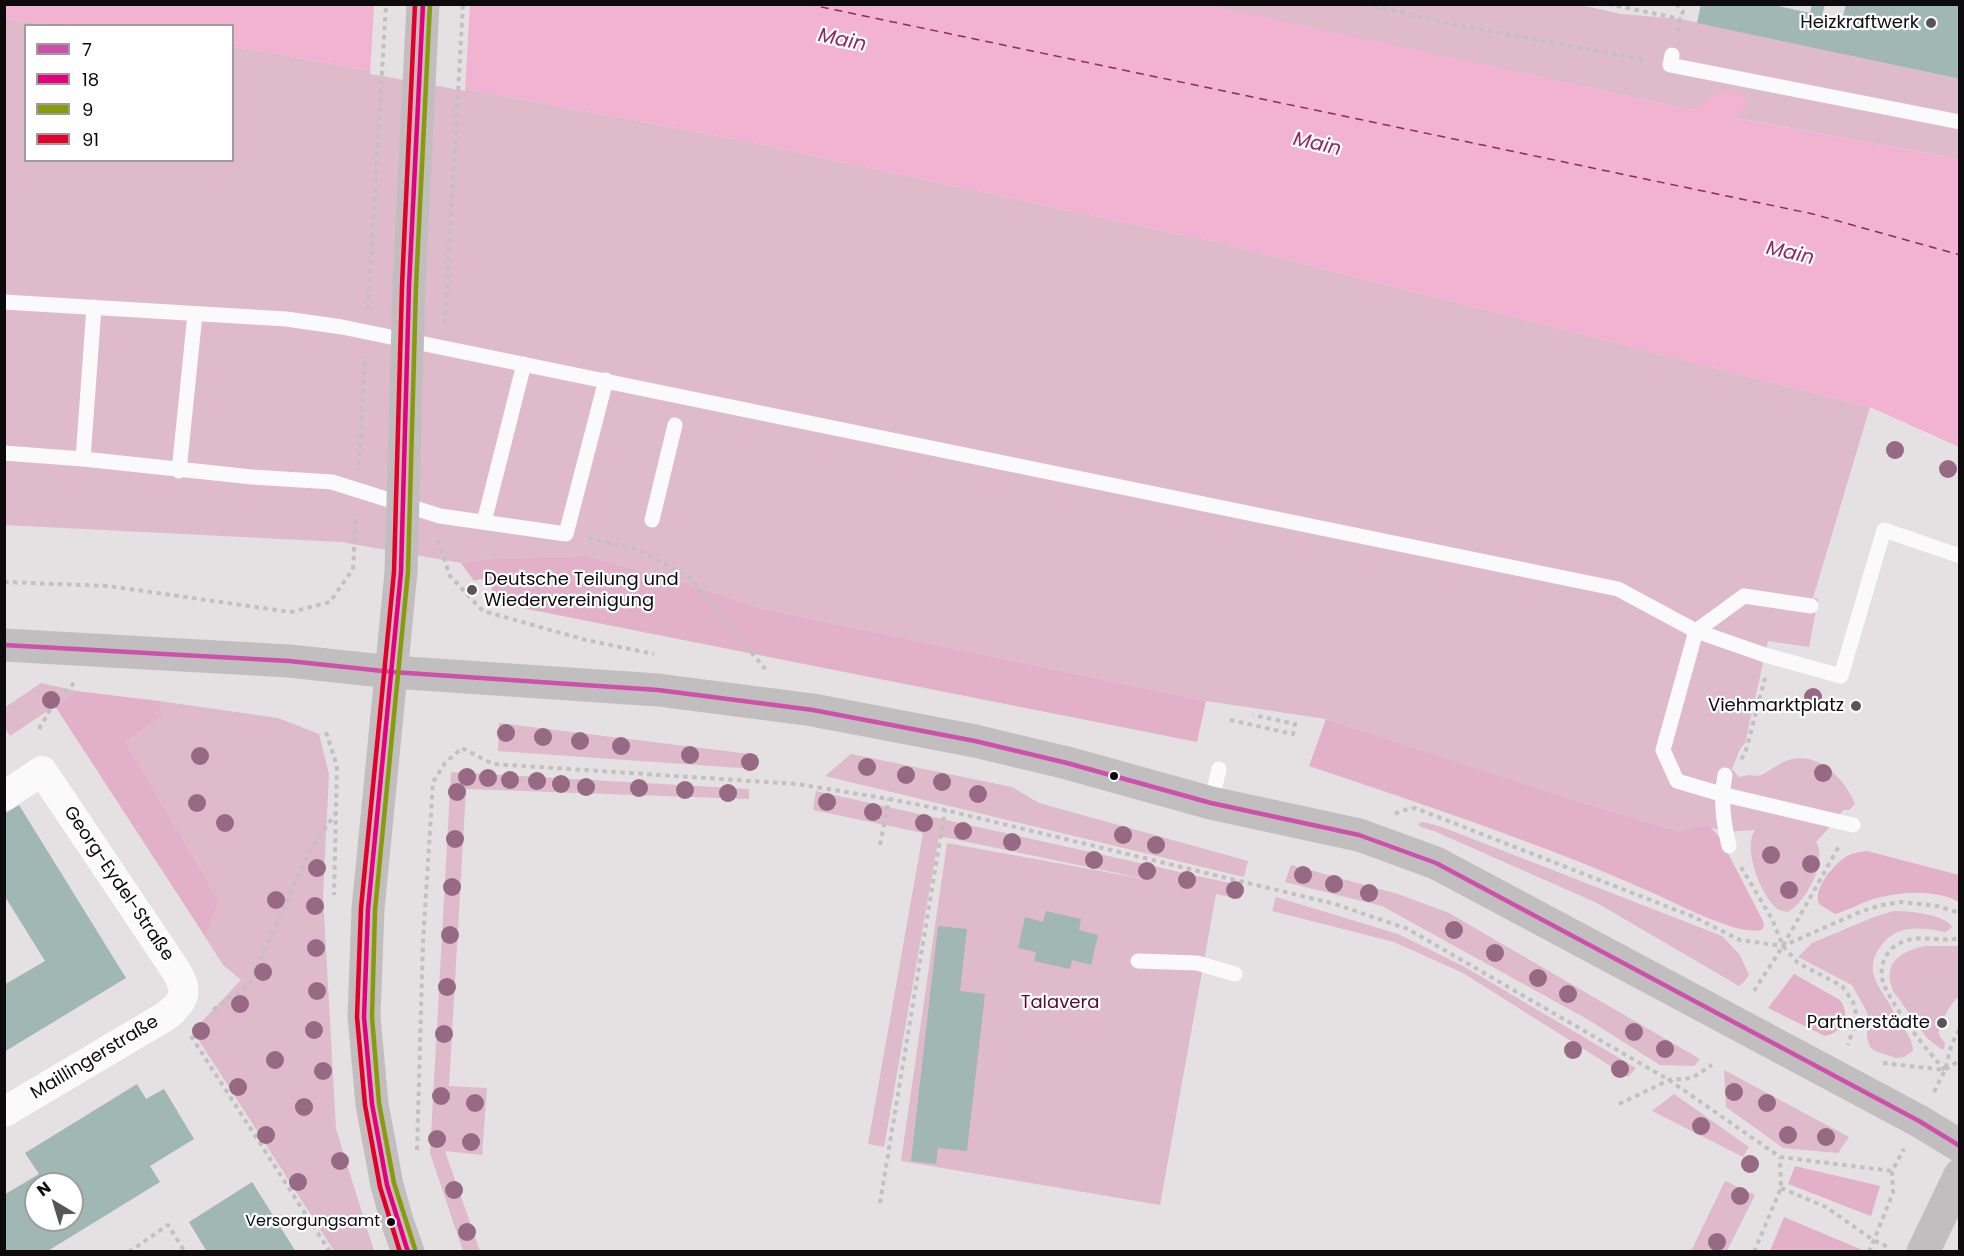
<!DOCTYPE html>
<meta charset="utf-8">
<style>
body{margin:0}
#map{position:relative;width:1964px;height:1256px;overflow:hidden;background:#e5e0e2;font-family:Poppins,sans-serif}
canvas{display:block}
.frame{position:absolute;inset:0;border:6px solid #0d0a0c;pointer-events:none}
.legend{position:absolute;left:24px;top:24px;width:210px;height:138px;box-sizing:border-box;background:#fff;border:2px solid #9e9d9e;margin:0;padding:8px 10px;list-style:none;font-size:18px;color:#0d0a0c}
.legend li{display:flex;align-items:center;gap:12px;height:30px}
.legend b{width:30px;border:2px solid #9e9d9e}
.north{position:absolute;left:24px;top:1172px;width:60px;height:60px;box-sizing:border-box;background:#fff;border:2px solid #9e9d9e;border-radius:50%;rotate:322deg;font-size:16px;font-weight:700;line-height:24px;text-align:center;color:#0d0a0c}
.north::after{content:'';display:block;margin:auto;width:21px;height:27px;background:#595557;clip-path:polygon(50% 0,100% 100%,50% 72%,0 100%)}
</style>
<div id="map">
<canvas width="1964" height="1256"></canvas>
<div class="frame"></div>
<ul class="legend">
<li><b style="height:8px;background:#cd50aa"></b>7</li>
<li><b style="height:8px;background:#e5007d"></b>18</li>
<li><b style="height:8px;background:#879b0c"></b>9</li>
<li><b style="height:8px;background:#e4002b"></b>91</li>
</ul>
<div class="north">N</div>
</div>
<script>
const c = document.querySelector('canvas').getContext('2d');
c.lineJoin = 'round';
function paint(path, color) { c.fillStyle = color; c.fill(path, 'evenodd'); }
function trace(path, color, width, dash) { c.strokeStyle = color; c.lineWidth = width; c.lineCap = dash ? 'butt' : 'round'; c.setLineDash(dash || []); c.stroke(path); }
function drawText(font, color, halo, rows, align = 'center') {
  c.font = font + ' Poppins,sans-serif'; c.lineWidth = 4.5; c.setLineDash([]); c.textBaseline = 'middle'; c.strokeStyle = halo; c.fillStyle = color; for (const [text, x, y, turn = 0] of rows) {
    c.save(); c.translate(x, y); c.rotate((+turn || 0) * Math.PI / 180); c.textAlign = isNaN(turn) ? turn : align; if (halo) c.strokeText(text, 0, 0); c.fillText(text, 0, 0); c.restore();
  }
}
const green = new Path2D(`
 M1576,4L1621,14L1681,19L1959,79V159L1693,110L1205,5Z
 M4,19L55,25L26,26V160H232L233,47L268,52L735,139L1225,244L1870,407L1813,598L1818,599L1809,647L1768,641L1745,743L1740,749L1732,769L1739,777L1749,775L1759,776C1771,771 1780,761 1793,759C1821,753 1846,781 1855,804L1849,810H1843L1836,820L1816,842C1828,861 1806,902 1788,912C1785,911 1782,911 1779,910C1761,899 1742,846 1755,830L1725,832L1710,827L1677,831L1587,804L1326,719L1206,701L759,608L688,584L587,556L495,558L461,563L341,542L5,525Z
 M41,683L77,691L10,736L5,728L4,708Z
 M159,701L278,718L319,734L329,774L323,896L336,1129L374,1251H334L193,1031L241,980L223,965L206,938L219,900L126,742L162,716Z
 M499,723L758,755L755,769L498,751Z
 M851,754L1012,787L1039,803L1248,861L1244,877L825,776Z
 M451,772L749,789V799L466,789L449,1086L487,1088L482,1155L445,1151L480,1251H463L430,1153Z
 M816,791L1243,886L1240,899L1216,894L1160,1205L901,1161L947,843L1150,880L939,836L884,1147L868,1144L923,833L813,810Z
 M1423,822L1442,827L1722,936L1740,955L1749,975L1744,982L1739,986L1597,903L1434,831L1421,827L1418,824Z
 M1291,865L1398,894L1449,913L1700,1059L1694,1066L1660,1065L1587,1019L1382,906L1285,882Z
 M1276,897L1398,934L1465,967L1636,1068L1628,1077L1463,973L1394,942L1272,911Z
 M1894,911C1908,911 1945,914 1952,927L1946,932C1922,928 1897,923 1881,946C1865,967 1875,982 1888,1001C1892,1008 1895,1015 1899,1022C1905,1030 1913,1040 1913,1051L1904,1057L1896,1058L1875,1051L1870,1047L1867,1038V1012L1852,985L1798,957L1812,943L1874,917Z
 M1925,946H1959V999L1957,998C1951,1003 1937,1027 1939,1034C1940,1038 1943,1040 1945,1043L1944,1049H1941L1927,1038L1893,991C1882,962 1900,952 1925,946Z
 M1724,1070L1849,1137L1838,1153L1783,1148L1726,1107Z
 M1674,1094L1749,1147L1743,1157L1652,1111Z
 M1725,1181L1755,1195L1727,1251H1691Z`);
const forest = new Path2D(`
 M587,556L688,584L759,608L1206,701L1197,742L502,604L486,599L491,594L492,587L488,581L481,579L474,581L461,563L495,558Z
 M77,691L159,701L162,716L126,742L219,900L206,938L55,706Z
 M1326,719L1587,804L1677,831L1710,826L1720,838L1761,917L1764,924L1763,929C1743,939 1674,902 1653,893C1541,843 1425,805 1309,766Z
 M1867,851L1959,875V902C1934,888 1897,892 1870,900C1858,904 1847,911 1835,914L1819,904C1813,889 1832,867 1844,858C1851,853 1859,852 1867,851Z
 M1794,974L1840,1000C1851,1016 1844,1032 1825,1036L1768,1008Z
 M1795,1166L1880,1186L1871,1216L1788,1184Z
 M1784,1217L1860,1249H1861L1859,1252L1770,1251Z`);
const water = new Path2D(`
 M5,4H1205L1693,110L1725,89L1749,100L1735,118L1959,159V447L1870,407L1225,244L735,139L268,52L233,47L232,26H55L5,19Z`);
const pier = new Path2D(`
 M374,5H470L465,91L370,74Z`);
const ferry = new Path2D(`
 M807,4L1813,214L1960,255`);
const building = new Path2D(`
 M1701,4H1769L1810,13L1812,4H1825L1822,16L1830,18L1828,26L1840,29L1846,4H1960V79L1697,23Z
 M19,805L126,978L4,1052V985L45,961L4,895V814Z
 M1046,911L1081,919L1079,930L1098,935L1091,965L1072,960L1070,969L1034,961L1036,952L1018,948L1025,917L1043,922Z
 M938,926L967,929L960,991L985,994L967,1151L938,1148L936,1164L911,1161Z
 M137,1084L146,1099L164,1089L194,1139L150,1166L160,1182L46,1252H4V1195L39,1174L25,1153ZM36,1184H72V1220H36Z
 M252,1182L296,1252H207L189,1222Z`);
const path = new Path2D(`
 M1365,4L1452,24L1647,60
 M1608,4L1681,19
 M1676,4L1683,11L1677,33
 M368,309L386,4
 M445,324L463,4
 M359,465L365,356
 M588,538L639,550L691,578L765,669
 M438,540L450,576L483,611L586,640L654,654
 M4,582L108,586L291,612L330,602L353,569L356,514
 M1230,720L1293,734L1295,724L1253,715
 M39,729L53,705L74,683
 M326,732L337,766L334,895
 M1741,759L1745,754L1765,678
 M1395,814L1400,811L1415,808L1694,917L1740,940L1783,946L1862,911L1882,905L1901,902L1937,906L1960,913
 M880,845L889,799
 M1741,867L1772,919L1783,946L1798,963L1842,986L1853,1002L1857,1017L1848,1045
 M1754,991L1783,946L1839,846
 M213,1010L249,985L309,852L335,814
 M191,1036L330,1252
 M1883,1063L1945,1070L1960,1060
 M1945,1070C1929,1054 1886,999 1882,978C1880,963 1887,949 1900,943C1919,933 1940,943 1960,938
 M1934,1092L1945,1070L1952,1043L1960,1029
 M1619,1104L1669,1080L1692,1078L1712,1065
 M417,1150L423,942L433,782L445,763L462,748L493,764L797,784L889,799L945,810L1335,904L1408,929L1669,1080L1780,1157L1892,1171
 M1781,1188L1826,1207L1873,1240L1890,1248
 M880,1203L945,810
 M129,1252L168,1225L185,1252
 M1754,1252L1781,1188L1780,1157
 M1869,1252L1893,1193L1892,1171L1904,1149`);
const service = new Path2D(`
 M1672,55L1670,65L1960,122
 M4,302L286,319L342,327L1618,589L1696,631L1765,655L1841,676L1884,530L1960,556
 M4,453L83,459L252,477L332,482L440,516L566,534L606,380
 M83,459L94,307
 M179,471L195,314
 M652,520L675,425
 M484,522L524,364
 M1811,606L1744,596L1696,631L1663,750L1677,781L1721,794L1853,825
 M1725,775C1720,799 1723,822 1729,846
 M1211,803L1219,769
 M1138,961L1197,963L1235,974`);
const minor = new Path2D(`
 M4,796L42,771L173,966C187,988 189,998 166,1016L4,1112`);
const secondary = new Path2D(`
 M4,645L289,661L392,672L658,690L813,710L975,741L1067,763L1211,803L1359,835L1436,863L1919,1121L1960,1146
 M1923,1252L1960,1175`);
const primary = new Path2D(`
 M408,1252L397,1221L387,1185L372,1104L364,1017L368,909L401,572L409,286L423,4`);
const bus1 = new Path2D(`
 M4,645L289,661L392,672L658,690L813,710L975,741L1067,763L1211,803L1359,835L1436,863L1919,1121L1960,1146`);
const bus2 = new Path2D(`
 M408,1252L387,1185L372,1104L364,1017L368,909L401,572L409,286L423,4`);
const bus3 = new Path2D(`
 M415,1249L394,1183L379,1103L372,1017L375,910L408,572L416,286L430,4`);
const bus4 = new Path2D(`
 M400,1252L380,1187L365,1105L357,1017L361,908L394,572L402,286L415,4`);
const trees = [
 [1895,450],
 [1948,469],
 [1813,697],
 [51,700],
 [506,733],
 [543,737],
 [580,741],
 [621,746],
 [690,755],
 [200,756],
 [750,762],
 [867,767],
 [1823,773],
 [906,775],
 [467,777],
 [488,778],
 [510,780],
 [537,781],
 [942,782],
 [561,784],
 [586,787],
 [639,788],
 [685,790],
 [457,792],
 [728,793],
 [978,794],
 [827,802],
 [197,803],
 [873,812],
 [225,823],
 [924,823],
 [963,831],
 [1123,835],
 [455,839],
 [1012,842],
 [1156,845],
 [1771,855],
 [1094,860],
 [1811,864],
 [317,868],
 [1147,871],
 [1303,875],
 [1187,880],
 [1334,884],
 [452,887],
 [1235,890],
 [1789,890],
 [1369,893],
 [276,900],
 [315,906],
 [1454,930],
 [450,935],
 [316,948],
 [1495,953],
 [263,972],
 [1538,978],
 [447,987],
 [317,991],
 [1568,994],
 [240,1004],
 [314,1030],
 [201,1031],
 [1634,1032],
 [444,1034],
 [1665,1049],
 [1573,1050],
 [275,1060],
 [1620,1069],
 [323,1071],
 [238,1087],
 [1734,1092],
 [441,1096],
 [475,1103],
 [1767,1103],
 [304,1107],
 [1701,1126],
 [266,1135],
 [1788,1135],
 [1826,1137],
 [437,1139],
 [471,1142],
 [340,1161],
 [1750,1164],
 [298,1182],
 [454,1190],
 [1740,1196],
 [467,1232],
 [1717,1242]
];
const markers = [
 [1931,23,6,"#595557"],
 [472,590,6,"#595557"],
 [1856,706,6,"#595557"],
 [1114,776,5,"#0d0a0c"],
 [1942,1023,6,"#595557"],
 [391,1222,5,"#0d0a0c"]
];
const busNames = [
 ["Versorgungsamt",380,1222]
];
const poiNames = [
 ["Heizkraftwerk",1919,23],
 ["Deutsche Teilung und",484,580,"left"],
 ["Wiedervereinigung",484,601,"left"],
 ["Viehmarktplatz",1844,706],
 ["Partnerstädte",1930,1023]
];
const streetNames = [
 ["Georg-Eydel-Straße",118,884,56],
 ["Maillingerstraße",95,1058,-31]
];
const parkNames = [
 ["Talavera",1060,1003]
];
const waterNames = [
 ["Main",842,41,12],
 ["Main",1317,145,13],
 ["Main",1790,254,13]
];
paint(green, '#debacb');
paint(forest, '#e2b0c9');
paint(water, '#f2b2d2');
paint(pier, '#e5e0e2');
trace(ferry, '#8e2963', 1.5, [8, 6]);
paint(building, '#a0b7b3');
trace(path, '#c3c0c1', 4, [4.5, 4.5]);
trace(service, '#fbfafb', 15);
trace(minor, '#fbfafb', 30);
trace(secondary, '#c1bec0', 33);
trace(primary, '#c2bec0', 33);
trace(bus1, '#cd50aa', 4.5);
trace(bus2, '#e5007d', 4.5);
trace(bus3, '#879b0c', 4.5);
trace(bus4, '#e4002b', 4.5);
c.fillStyle = '#976985';
for (const [x, y] of trees) { c.beginPath(); c.arc(x, y, 9, 0, 2 * Math.PI); c.fill(); }
for (const [x, y, r, color] of markers) { const dot = new Path2D(); dot.arc(x, y, r, 0, 2 * Math.PI); c.fillStyle = color; c.fill(dot); trace(dot, '#fff', 2); }
drawText('16px', '#0d0a0c', '#fff', busNames, 'right');
drawText('18px', '#0d0a0c', '#fff', poiNames, 'right');
drawText('18px', '#0d0a0c', '#fff', streetNames);
drawText('18px', '#570839', '#fff', parkNames);
drawText('italic 20px', '#8e2963', '#fff', waterNames);
</script>
